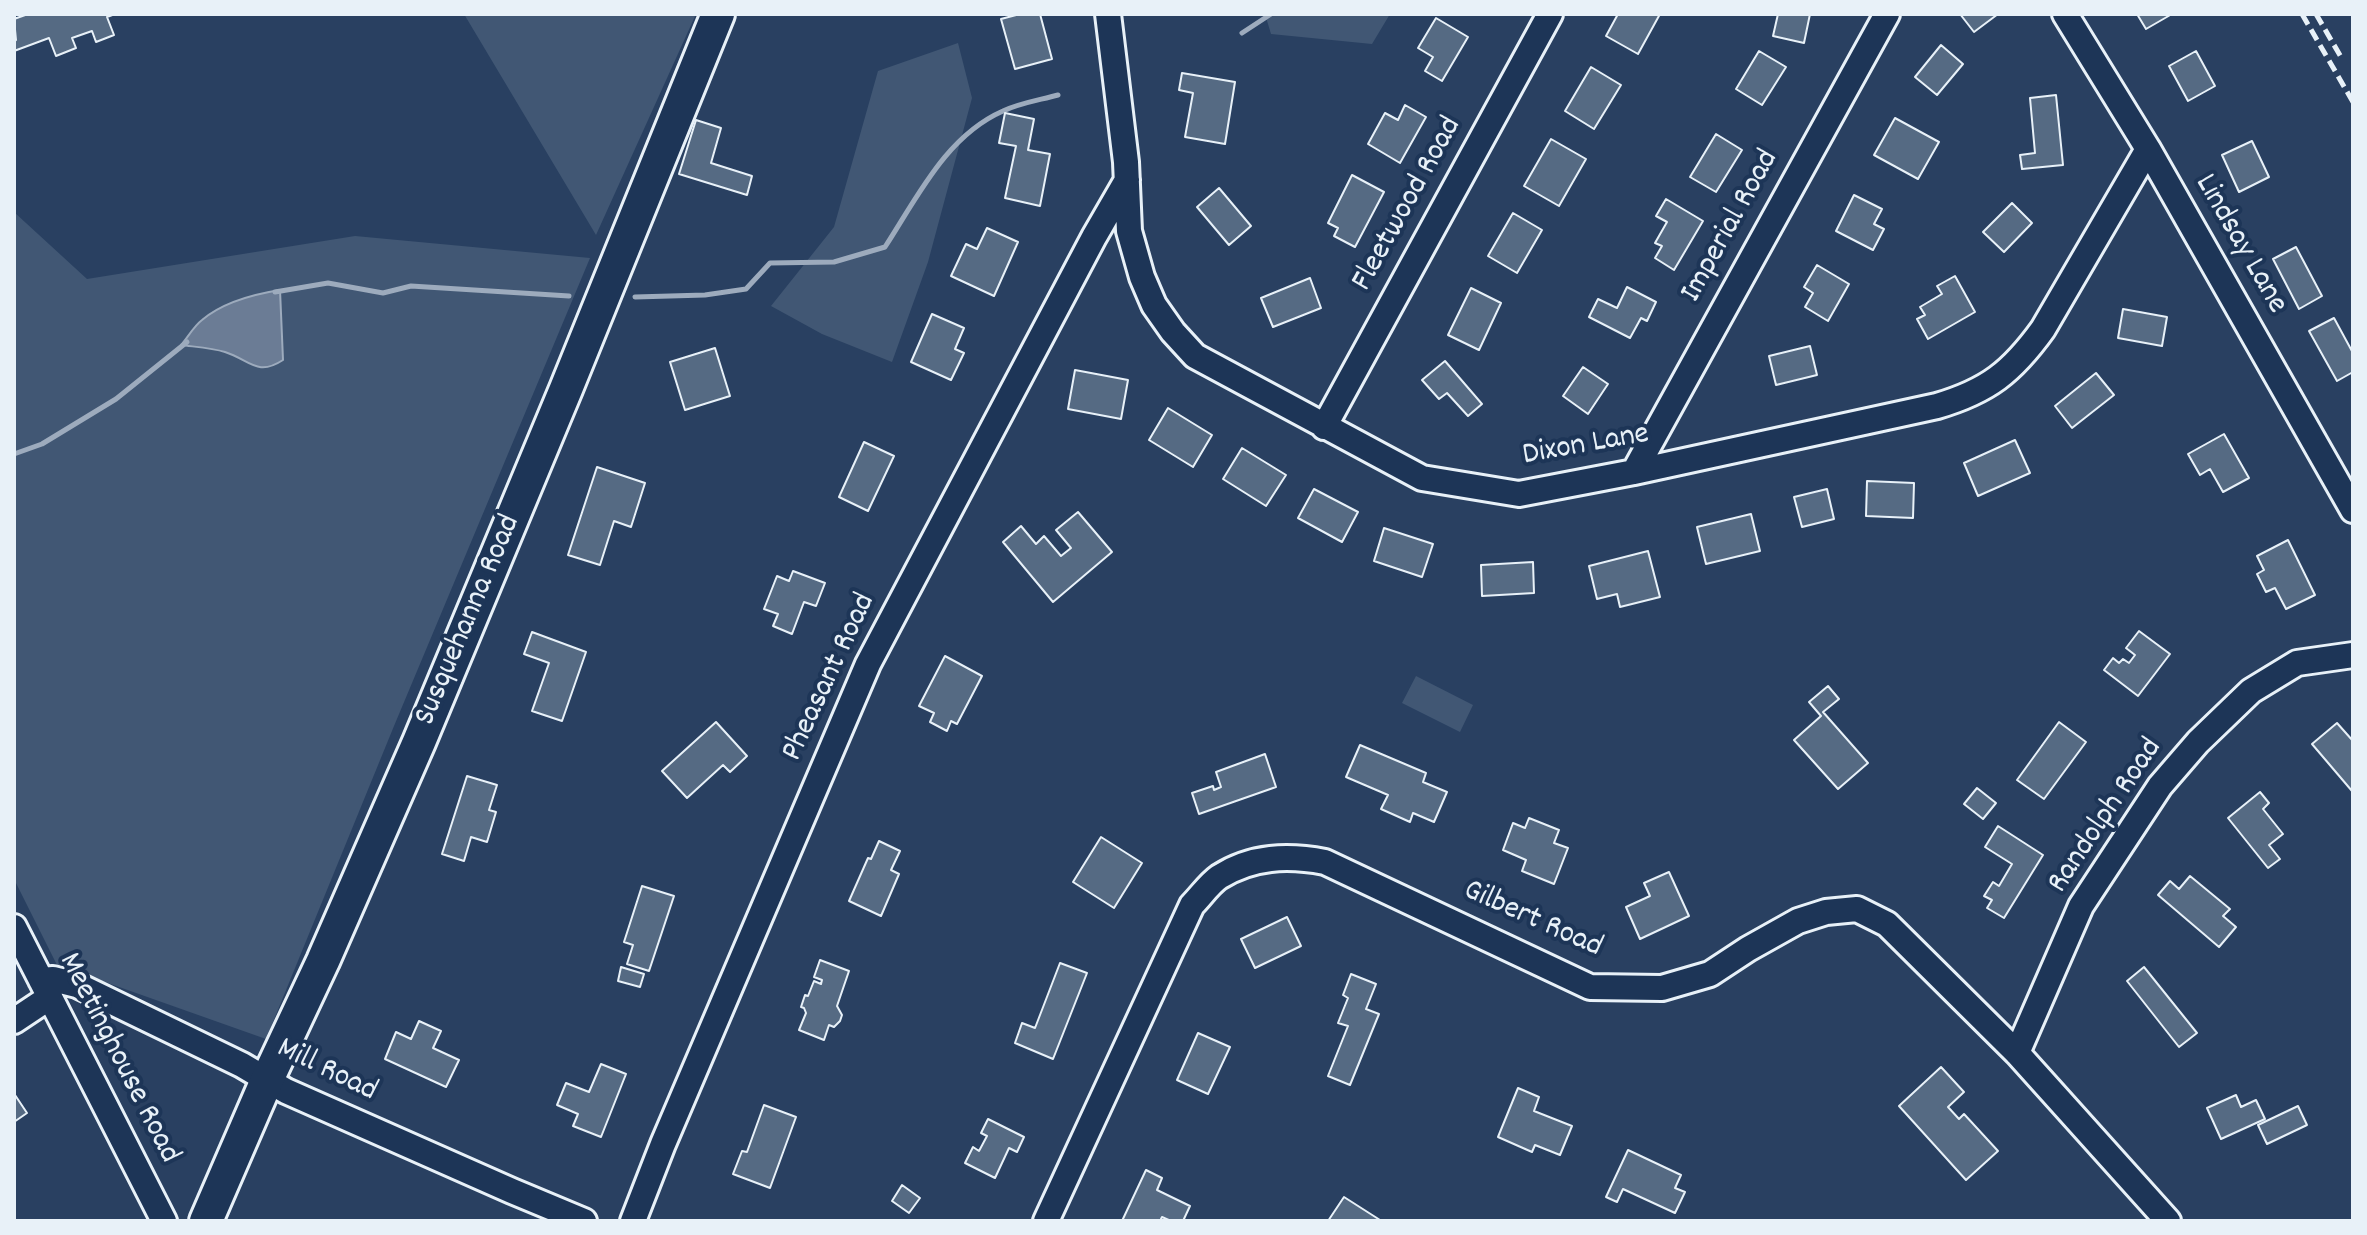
<!DOCTYPE html>
<style>
body{margin:0}
#map{position:relative;width:2367px;height:1235px;overflow:hidden;background:#294061;font-family:Dekko,sans-serif}
canvas{display:block}
.frame{position:absolute;inset:0;border:16px solid #e8f1f8;pointer-events:none}
</style>
<div id="map">
<canvas width="2367" height="1235"></canvas>
<div class="frame"></div>
</div>
<script>
const c = document.querySelector('canvas').getContext('2d');
c.lineJoin = 'round';
function paint(path, color) { c.fillStyle = color; c.fill(path, 'evenodd'); }
function trace(path, color, width, dash) { c.strokeStyle = color; c.lineWidth = width; c.lineCap = dash ? 'butt' : 'round'; c.setLineDash(dash || []); c.stroke(path); }
function drawText(font, color, halo, rows, align = 'center') {
  c.font = font + ' Dekko,sans-serif'; c.lineWidth = 8; c.setLineDash([]); c.textBaseline = 'middle'; c.strokeStyle = halo; c.fillStyle = color; for (const [text, x, y, turn = 0] of rows) {
    c.save(); c.translate(x, y); c.rotate((+turn || 0) * Math.PI / 180); c.textAlign = isNaN(turn) ? turn : align; if (halo) c.strokeText(text, 0, 0); c.fillText(text, 0, 0); c.restore();
  }
}
const green = new Path2D(`
 M464,14H696L596,235Z
 M1265,14H1390L1372,44L1271,34Z
 M958,43L972,98L928,262L892,362L822,334L771,306L834,227L878,71Z
 M14,212L87,279L355,236L590,258L394,726L266,1039L57,965L14,879Z
 M1416,676L1473,705L1460,732L1402,703Z`);
const water = new Path2D(`
 M280,290L283,360C257,377 250,360 225,352C212,348 196,347 181,345C188,337 194,326 202,320C222,303 255,294 280,290Z`);
const stream = new Path2D(`
 M1242,33L1271,14
 M275,292L328,283L383,293L411,286L569,296
 M635,297L705,295L746,289L770,263L834,262L885,247C917,198 946,136 1003,111C1020,103 1040,100 1058,95
 M14,454L42,444L116,399L187,342`);
const building = new Path2D(`
 M28,14H115L107,17L114,35L96,42L92,31L72,38L76,48L56,56L49,38L14,51V41L16,40L14,19Z
 M1020,14H1040L1052,59L1015,69L1001,19Z
 M1618,14H1660L1638,54L1606,36Z
 M1778,14H1810L1804,43L1773,36Z
 M1960,14H1998L1974,32Z
 M2137,14H2172L2146,29Z
 M1436,18L1468,37L1442,81L1425,71L1433,57L1418,48Z
 M1941,45L1963,64L1937,95L1915,77Z
 M1759,51L1786,67L1762,105L1736,89Z
 M2196,51L2215,86L2188,101L2169,66Z
 M1591,67L1621,85L1594,129L1565,111Z
 M1182,73L1235,82L1225,144L1185,137L1193,93L1179,90Z
 M2056,95L2063,165L2022,169L2020,155L2035,153L2030,98Z
 M1405,105L1426,117L1400,163L1368,144L1385,113L1398,120Z
 M1005,113L1034,119L1028,150L1050,154L1040,206L1005,198L1016,146L999,143Z
 M1895,118L1939,142L1918,179L1874,155Z
 M696,120L721,128L711,163L752,176L747,195L679,174Z
 M1716,134L1742,150L1716,192L1690,177Z
 M1551,139L1586,159L1559,206L1524,186Z
 M2252,141L2269,177L2239,192L2222,155Z
 M1352,175L1384,192L1355,247L1334,236L1338,228L1328,223Z
 M1219,188L1251,226L1229,245L1197,207Z
 M1854,195L1882,209L1874,224L1884,229L1873,250L1836,231Z
 M1666,199L1703,221L1674,270L1655,258L1662,246L1655,243L1667,222L1656,216Z
 M2012,203L2032,223L2004,252L1983,232Z
 M1513,213L1542,230L1517,273L1488,256Z
 M987,228L1018,242L994,296L951,276L966,244L977,249Z
 M2296,247L2322,296L2299,309L2273,259Z
 M1817,265L1849,284L1828,321L1805,307L1813,293L1804,287Z
 M1955,276L1975,312L1928,339L1917,319L1925,315L1920,307L1942,294L1937,286Z
 M1310,278L1321,308L1273,327L1261,298Z
 M1627,287L1656,302L1647,321L1641,318L1630,338L1589,317L1598,299L1617,308Z
 M1471,288L1501,303L1479,350L1448,335Z
 M2123,309L2167,317L2162,346L2118,338Z
 M932,314L964,328L955,349L964,353L951,380L911,362Z
 M2334,318L2353,353V372L2337,381L2309,331Z
 M1810,346L1817,375L1776,385L1769,356Z
 M715,348L730,396L685,410L670,362Z
 M1445,361L1482,404L1468,416L1447,393L1439,399L1422,380Z
 M1583,367L1608,384L1588,414L1563,396Z
 M1075,370L1128,380L1121,419L1068,409Z
 M2096,373L2114,395L2072,428L2055,406Z
 M1168,408L1212,435L1193,467L1149,440Z
 M2224,434L2249,478L2223,492L2210,469L2200,475L2188,454Z
 M2015,440L2030,473L1978,496L1964,463Z
 M864,442L894,456L868,511L839,497Z
 M1242,448L1286,475L1266,506L1223,479Z
 M597,467L645,483L631,527L614,521L600,565L568,555Z
 M1867,481L1914,483L1913,518L1866,516Z
 M1314,489L1358,512L1342,542L1298,518Z
 M1827,489L1834,519L1802,527L1794,497Z
 M1078,512L1112,552L1053,602L1003,542L1021,526L1036,544L1044,536L1061,556L1071,548L1056,530Z
 M1751,514L1760,551L1706,564L1697,527Z
 M1384,528L1433,544L1422,577L1374,561Z
 M2288,540L2315,595L2286,609L2275,588L2266,592L2257,574L2264,570L2257,556Z
 M1648,551L1660,597L1620,607L1617,594L1597,599L1589,566Z
 M1533,562L1534,593L1482,596L1481,565Z
 M793,571L825,583L816,606L804,602L792,634L773,626L778,614L764,609L777,576L789,581Z
 M2139,631L2170,654L2138,696L2104,670L2113,658L2119,663L2123,659L2129,663L2135,655L2126,648Z
 M532,632L586,652L562,721L532,711L549,663L524,654Z
 M945,656L982,676L957,724L951,721L947,731L930,722L934,713L919,706Z
 M1828,686L1839,699L1823,712L1868,763L1838,789L1794,740L1821,716L1809,702Z
 M716,722L747,756L730,772L723,765L687,798L662,771Z
 M2059,722L2086,742L2044,799L2017,780Z
 M2337,723L2353,741L2352,791L2312,744Z
 M1360,745L1426,773L1423,782L1447,792L1434,822L1413,813L1410,822L1381,809L1388,795L1346,777Z
 M1265,754L1276,787L1199,814L1192,793L1213,786L1214,790L1221,787L1216,772Z
 M467,776L497,785L489,810L496,812L487,842L471,837L464,861L442,854Z
 M1977,788L1996,803L1983,819L1964,804Z
 M2260,792L2269,803L2263,809L2283,834L2269,845L2280,859L2268,868L2228,818Z
 M1529,818L1559,830L1554,843L1568,848L1554,884L1522,871L1526,860L1503,850L1513,823L1525,828Z
 M1998,826L2043,855L2004,918L1987,908L1992,900L1984,896L1993,882L1999,886L2012,864L1985,847Z
 M1101,837L1142,863L1114,908L1073,882Z
 M879,841L900,851L891,870L899,874L881,916L849,901L868,858L871,859Z
 M1669,872L1689,916L1640,939L1626,907L1650,896L1644,883Z
 M2190,876L2230,909L2223,916L2236,927L2219,947L2158,895L2170,881L2179,889Z
 M642,886L674,896L649,971L627,964L633,945L624,942Z
 M1287,917L1301,946L1255,968L1241,939Z
 M820,960L849,971L837,1006L842,1015L840,1021L834,1027L829,1025L824,1040L799,1030L806,1013L804,1008L801,1007L805,995L808,996L814,981L821,984L822,980L814,977Z
 M1060,963L1087,973L1053,1059L1015,1043L1022,1023L1035,1028Z
 M621,967L644,974L640,987L618,981Z
 M2144,967L2197,1033L2179,1047L2127,981Z
 M1351,974L1376,984L1366,1009L1379,1014L1350,1085L1328,1076L1348,1026L1338,1023L1348,998L1343,995Z
 M419,1021L441,1031L433,1048L459,1060L446,1087L385,1059L396,1032L411,1039Z
 M1198,1033L1230,1047L1208,1094L1177,1080Z
 M601,1064L626,1074L601,1137L573,1126L578,1114L557,1105L566,1083L589,1092Z
 M1941,1067L1964,1092L1948,1107L1959,1119L1964,1114L1998,1151L1966,1180L1899,1106Z
 M1518,1088L1539,1097L1534,1111L1572,1126L1560,1155L1535,1145L1532,1152L1498,1137Z
 M15,1095L27,1113L14,1122V1096Z
 M2236,1095L2241,1107L2256,1100L2265,1119L2221,1139L2207,1108Z
 M764,1105L796,1117L770,1188L733,1174L742,1151L747,1152Z
 M2298,1106L2307,1125L2267,1144L2258,1125Z
 M988,1119L1024,1137L1017,1152L1009,1148L995,1178L965,1163L973,1147L979,1151L987,1136L981,1133Z
 M1628,1150L1681,1175L1675,1188L1685,1192L1675,1213L1623,1189L1617,1202L1606,1197Z
 M1146,1170L1162,1178L1157,1190L1190,1206L1183,1221H1171L1162,1217L1160,1221H1122Z
 M902,1185L920,1198L909,1213L892,1201Z
 M1344,1197L1380,1220V1221H1328Z`);
const minor = new Path2D(`
 M1108,14L1126,162L1129,231L1142,277L1154,305L1173,332L1195,356L1422,478L1519,494L1634,472L1937,406C1988,391 2012,372 2043,329L2148,149
 M2065,14L2148,149L2353,510
 M1324,427L1550,14
 M1634,472L1887,14
 M14,927L164,1221
 M41,980L53,979L77,985L242,1065L286,1091L512,1191L584,1221
 M14,1021L50,997
 M2017,1053L2081,906L2160,786L2198,742L2251,691L2297,663L2353,655
 M633,1221L663,1144L868,664L1094,237L1127,180
 M1046,1221L1192,905C1201,896 1209,884 1219,877C1252,856 1288,855 1325,862L1590,987L1662,988L1710,974L1748,949L1798,921L1826,912L1857,909L1887,924L2017,1053L2168,1221`);
const major = new Path2D(`
 M206,1221L267,1080L323,961L419,742L566,389L718,14`);
const rail = new Path2D(`
 M2302,14L2353,102
 M2316,14L2341,57`);
const streetNames = [
 ["Fleetwood Road",1409,205,-61],
 ["Imperial Road",1732,227,-61],
 ["Lindsay Lane",2239,245,60],
 ["Dixon Lane",1586,447,-10],
 ["Susquehanna Road",470,621,-67],
 ["Pheasant Road",831,678,-65],
 ["Randolph Road",2107,817,-56],
 ["Gilbert Road",1532,921,24],
 ["Meetinghouse Road",117,1059,63],
 ["Mill Road",326,1072,26]
];
paint(green, '#415774');
paint(water, '#6b7c95');
trace(water, '#9dabbd', 2);
trace(stream, '#9dabbd', 5);
paint(building, '#556a83');
trace(building, '#e8f1f8', 2);
trace(minor, '#e8f1f8', 30);
trace(major, '#e8f1f8', 38);
trace(minor, '#1d3557', 24);
trace(major, '#1d3557', 32);
trace(rail, '#e8f1f8', 5, [12, 6]);
drawText('32px', '#e8f1f8', '#1d3557', streetNames);
</script>
